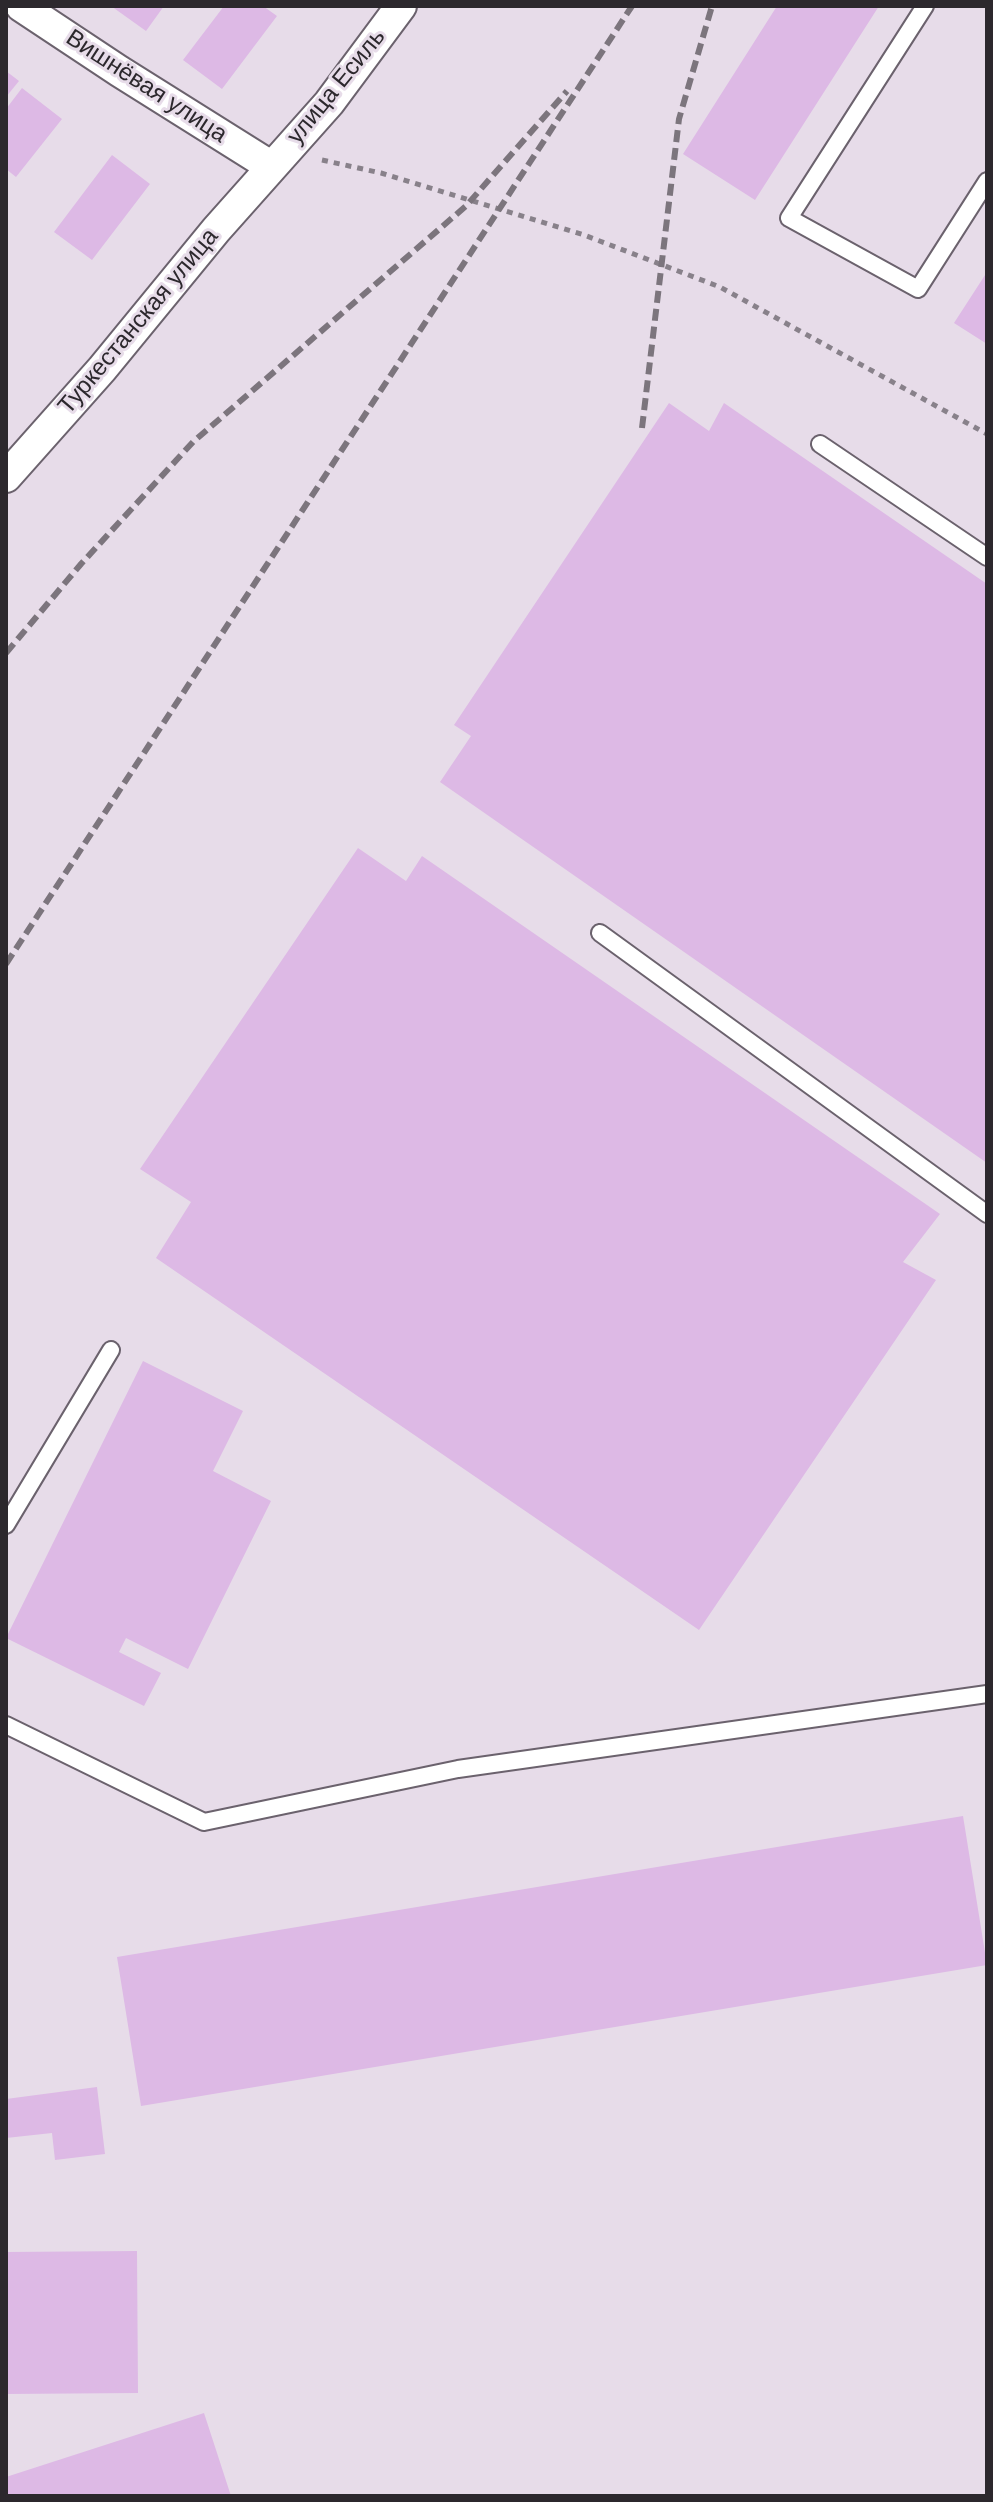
<!DOCTYPE html>
<html>
<head>
<meta charset="utf-8">
<style>
	body { margin:0 }
	#map { position:relative; width:993px; height:2502px; overflow:hidden; background:#e7dce9; font-family:"DM Sans",sans-serif }
	canvas { display:block }
	.frame { position:absolute; inset:0; border:8px solid #2c282d; pointer-events:none }
</style>
</head>
<body>
<div id="map">
<canvas width="993" height="2502"></canvas>
<div class="frame"></div>
</div>
<script>
const context = document.querySelector('canvas').getContext('2d');
context.lineJoin = 'round';
function fill(path, color) { context.fillStyle = color; context.fill(path, 'evenodd'); }
function stroke(path, color, width, dash) { context.strokeStyle = color; context.lineWidth = width; context.lineCap = dash ? 'butt' : 'round'; context.setLineDash(dash || []); context.stroke(path); }
function write(font, color, halo, rows, align = 'center') {
  context.font = font + ' "DM Sans",sans-serif'; context.lineWidth = 6; context.setLineDash([]); context.textBaseline = 'middle'; context.strokeStyle = halo; context.fillStyle = color; for (const [text, x, y, turn = 0] of rows) {
    context.save(); context.translate(x, y); context.rotate((+turn || 0) * Math.PI / 180); context.textAlign = isNaN(turn) ? turn : align; if (halo) context.strokeText(text, 0, 0); context.fillText(text, 0, 0); context.restore();
  }
}
const building = new Path2D(`
	M111 6H164L146 31Z
	M224 6H263L277 16 222 89 183 60Z
	M777 6H879L755 200 683 154Z
	M6 71 19 81 6 97Z
	M22 88 62 119 16 177 6 169V109Z
	M112 155 150 184 92 260 54 232Z
	M987 272V344L954 323Z
	M669 403 709 431 724 403 987 584V1163L440 782 471 736 454 725Z
	M358 848 406 881 422 856 940 1214 903 1262 936 1280 699 1630 156 1258 191 1202 140 1169Z
	M143 1361 243 1411 213 1471 271 1501 188 1669 126 1638 119 1652 161 1673 144 1706 6 1638Z
	M963 1816 987 1965 141 2106 117 1957Z
	M97 2087 105 2154 55 2160 52 2133 6 2138V2099Z
	M137 2251 138 2393 6 2394V2252Z
	M204 2413 231 2496H6V2477Z`);
const path = new Path2D(`
	M322 160 381 173 584 235 720 287 987 434`);
const service = new Path2D(`
	M925 6 789 218 918 289 987 181
	M820 444 987 557
	M600 933 987 1214
	M6 1525 111 1350
	M6 1725 204 1822 458 1769 987 1694`);
const minor = new Path2D(`
	M21 6 119 71 272 167
	M6 477 102 369 216 230 329 103 401 6`);
const rail = new Path2D(`
	M642 428 679 119 712 6
	M6 653 81 564 193 442 466 206 567 91
	M6 964 632 6`);
const streetNames = [
	["Вишнёвая улица",146,87,33],
	["улица Есиль",337,87,-51],
	["Туркестанская улица",139,322,-50]
];
fill(building, '#ddb9e5');
stroke(service, '#6b626d', 20);
stroke(minor, '#6b626d', 34);
stroke(path, '#88818a', 5, [6, 6]);
stroke(service, '#fff', 16);
stroke(minor, '#fff', 30);
stroke(rail, '#7c757d', 6, [12, 6]);
write('24px', '#2c282d', '#e7dce9', streetNames);
</script>
</body>
</html>
